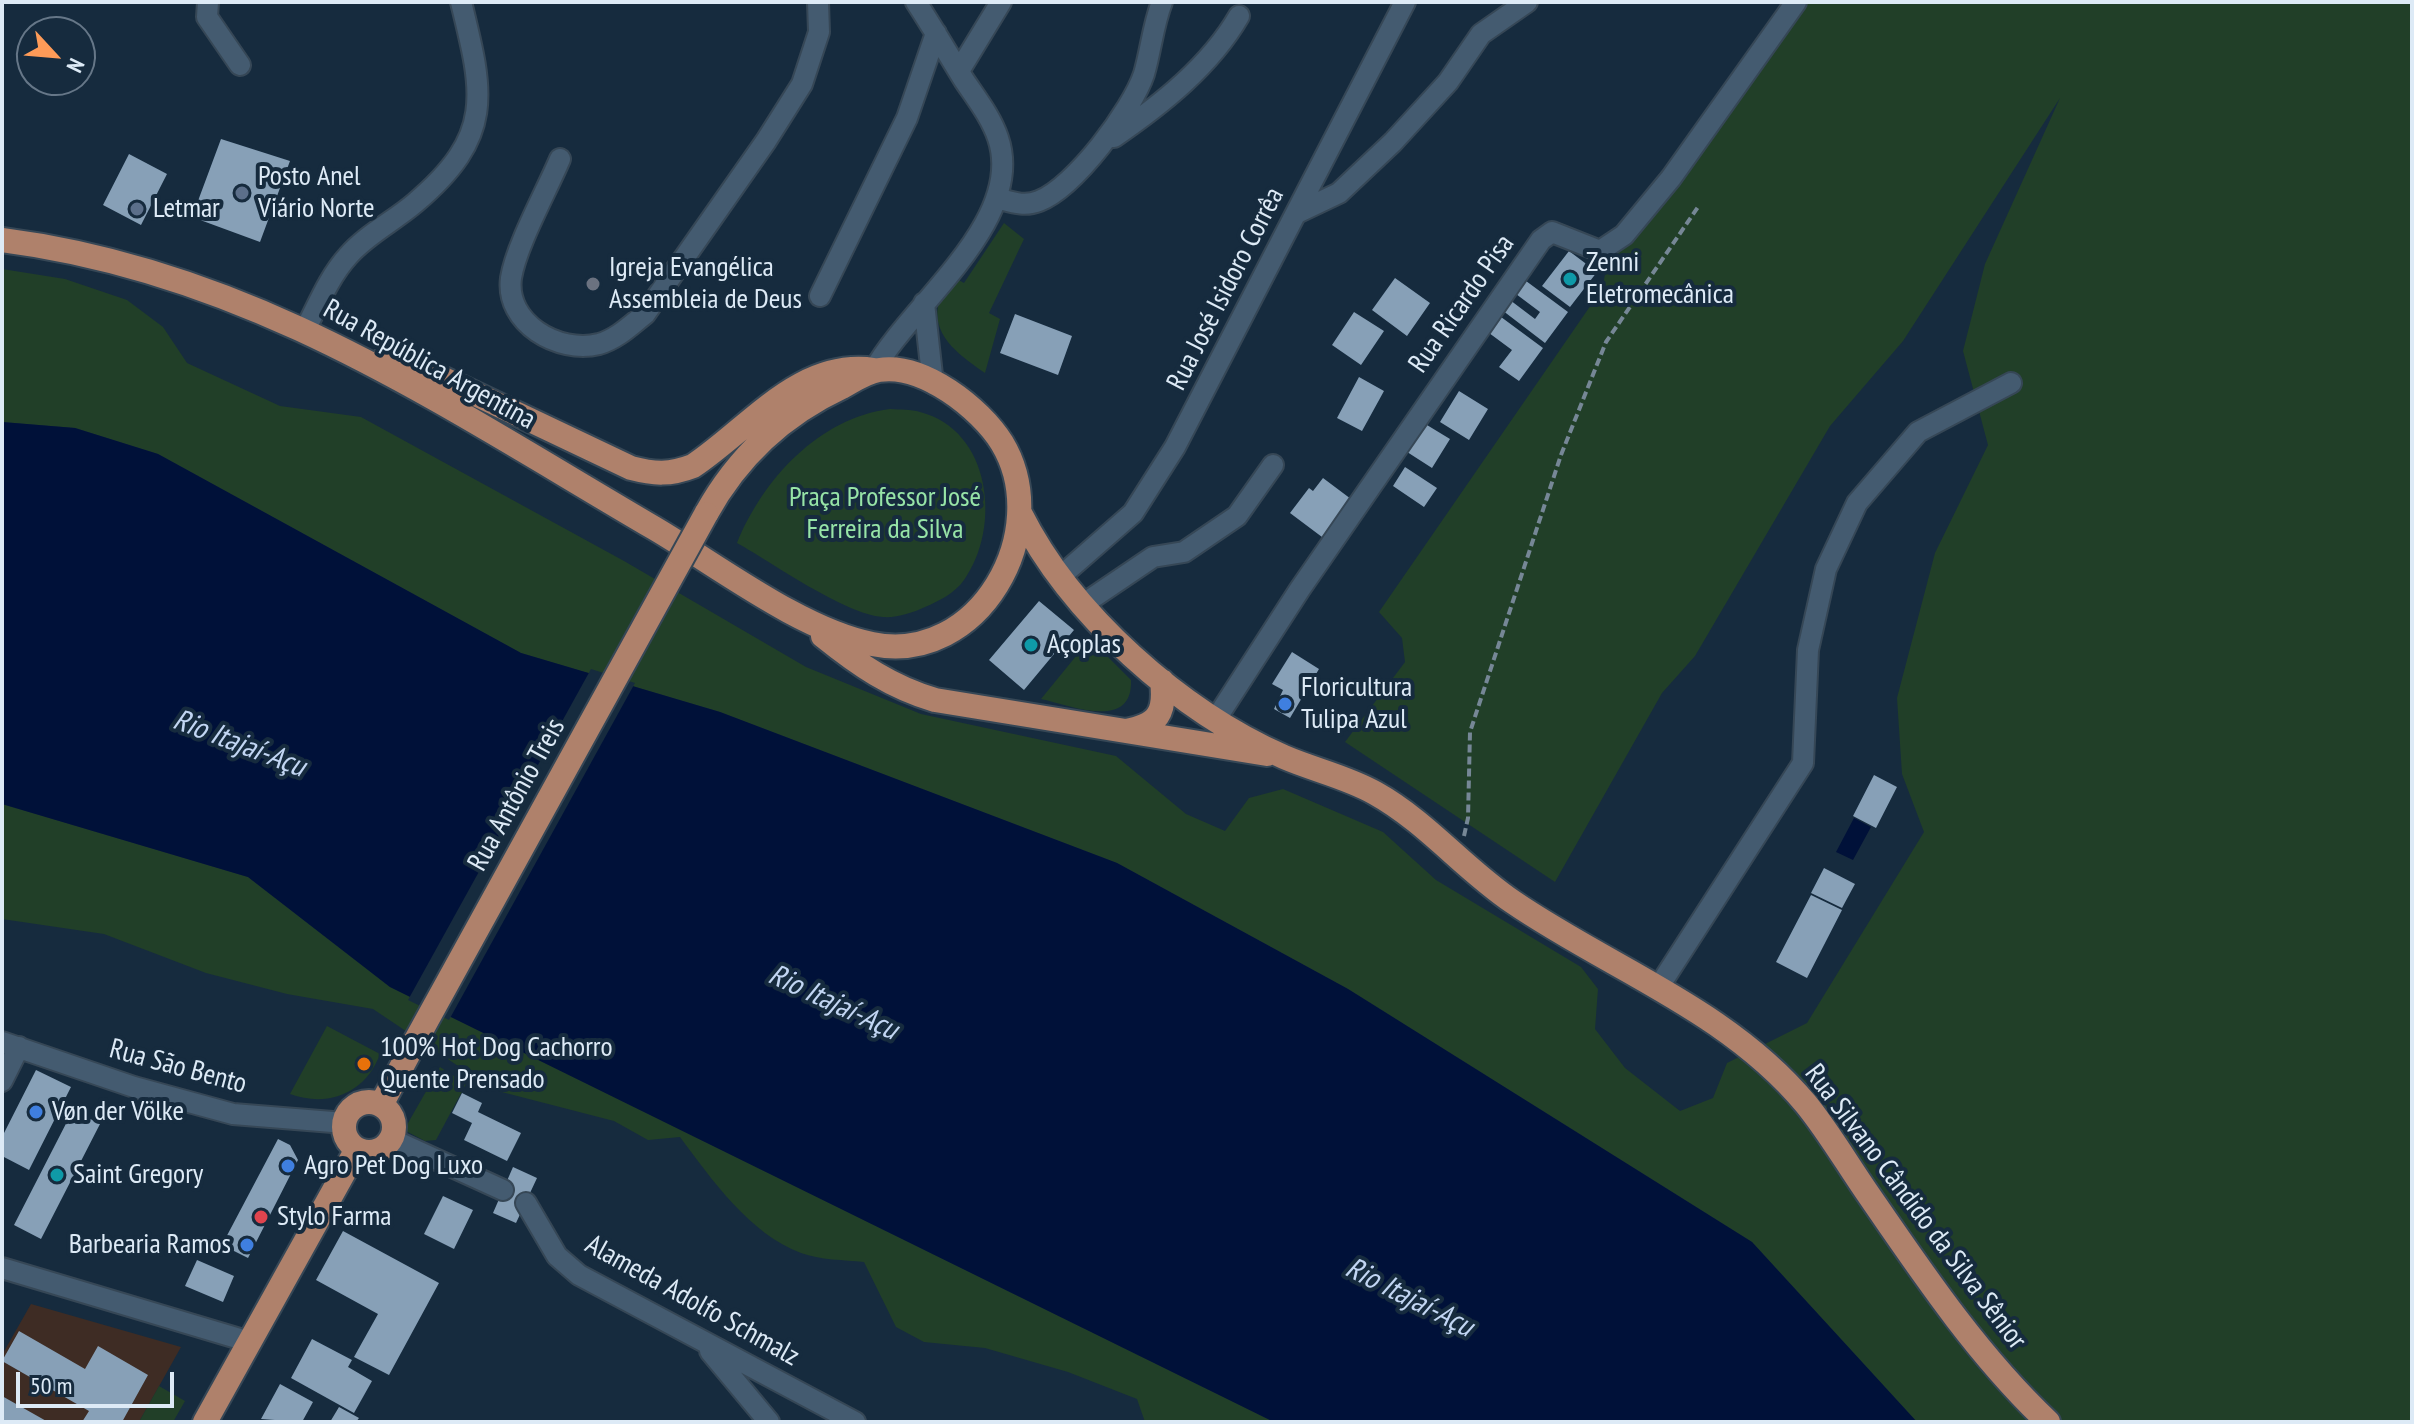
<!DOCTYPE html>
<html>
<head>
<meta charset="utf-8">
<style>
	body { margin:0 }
	#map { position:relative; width:2414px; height:1424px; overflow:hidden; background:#162b3e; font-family:"PT Sans Narrow",sans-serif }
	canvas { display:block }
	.frame { position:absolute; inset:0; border:4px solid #ddeaf6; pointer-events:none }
	.north { position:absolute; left:16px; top:16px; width:80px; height:80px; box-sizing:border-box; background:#162b3e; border:2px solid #678; border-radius:50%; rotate:116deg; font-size:22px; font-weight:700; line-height:32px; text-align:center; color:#ddeaf6 }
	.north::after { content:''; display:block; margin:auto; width:28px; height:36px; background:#fe9b58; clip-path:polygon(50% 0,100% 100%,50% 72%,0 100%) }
	.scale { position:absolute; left:16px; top:1372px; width:158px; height:36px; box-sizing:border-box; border:4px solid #ddeaf6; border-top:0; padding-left:10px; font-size:24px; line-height:28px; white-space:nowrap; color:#ddeaf6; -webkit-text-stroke:6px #162b3e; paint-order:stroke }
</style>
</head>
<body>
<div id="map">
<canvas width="2414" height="1424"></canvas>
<div class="frame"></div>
<div class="north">N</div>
<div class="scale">50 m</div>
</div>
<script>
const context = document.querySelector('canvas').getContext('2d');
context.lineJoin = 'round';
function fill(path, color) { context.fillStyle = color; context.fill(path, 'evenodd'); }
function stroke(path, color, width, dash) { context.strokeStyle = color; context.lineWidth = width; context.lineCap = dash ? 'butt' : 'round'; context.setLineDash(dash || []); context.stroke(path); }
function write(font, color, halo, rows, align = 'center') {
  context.font = font + ' "PT Sans Narrow",sans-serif'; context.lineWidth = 8; context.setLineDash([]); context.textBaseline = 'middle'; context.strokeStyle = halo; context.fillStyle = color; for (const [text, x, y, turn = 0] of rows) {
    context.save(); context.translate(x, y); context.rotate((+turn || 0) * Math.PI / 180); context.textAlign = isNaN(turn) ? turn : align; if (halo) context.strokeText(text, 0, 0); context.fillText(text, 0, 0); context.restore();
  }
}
const education = new Path2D(`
	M31 1304 181 1347 139 1422H2V1355Z`);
const green = new Path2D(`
	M1785 2H2412V1422H1917L1752 1242 1348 989 1117 863 720 712 521 653 158 454 75 428 2 422V269L65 279 127 300 163 327 187 363 280 406 361 417 624 561 806 667 921 714 1116 756 1186 814 1225 831 1249 798 1283 789 1383 832 1436 880 1581 967 1598 989 1595 1029 1625 1068 1680 1111 1713 1098 1727 1063 1807 1023 1924 832 1902 774 1897 698 1935 553 1988 445 1963 351 1985 264 2060 98 1903 341 1830 426 1695 656 1662 693 1555 882 1345 742 1405 662 1402 638 1379 612 1602 289 1607 265Z
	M1004 223 1024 239 989 313 1000 319 985 373C964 358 932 338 938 306 940 297 949 286 953 277L964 283Z
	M890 409C900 410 911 409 920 412 991 430 1002 527 964 580 955 593 939 601 925 607 912 613 897 618 883 617 844 614 773 563 737 543 763 479 819 418 890 409Z
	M1090 639 1131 680C1133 731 1072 706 1041 699Z
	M2 804 248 877 390 987 1274 1422H1145L1137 1399 1068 1372 985 1348 924 1342 896 1327 864 1262C844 1260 820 1260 801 1253 750 1234 712 1180 680 1137L648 1140 614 1121 494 1090 373 1009 287 994 206 973 104 934 2 919Z
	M327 1026 380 1054C366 1093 328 1108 290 1094Z
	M440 1067 466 1084 436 1140 425 1141 404 1130Z
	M159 1386 185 1401 173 1422H139Z`);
const water = new Path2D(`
	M2 422 75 428 158 454 521 653 720 712 1117 863 1348 989 1752 1242 1917 1422H1274L390 987 248 877 2 804Z
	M1854 818 1871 827 1853 860 1836 852Z`);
const pier = new Path2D(`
	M591 669 635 683 449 1020 408 1000Z`);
const building = new Path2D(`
	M221 139 290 161 260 242 192 217Z
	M129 154 167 174 141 225 103 205Z
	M1569 251 1597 272 1570 307 1542 286Z
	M1395 278 1430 303 1407 336 1372 310Z
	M1522 278 1568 312 1545 343 1498 307 1506 297 1535 319 1540 312 1512 291Z
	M1354 312 1384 331 1361 365 1332 345Z
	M1015 314 1072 336 1058 375 1000 353Z
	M1497 314 1543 348 1519 381 1499 367 1512 350 1485 330Z
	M1359 377 1384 391 1362 431 1337 418Z
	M1459 391 1488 409 1469 440 1440 422Z
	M1422 422 1450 439 1432 468 1404 450Z
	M1405 467 1437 488 1424 507 1393 486Z
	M1323 478 1351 499 1322 537 1290 513 1309 488 1313 491Z
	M1039 601 1074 630 1024 690 989 660Z
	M1292 652 1319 669 1290 718 1274 709 1283 690 1272 684Z
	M1874 775 1897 787 1876 828 1853 816Z
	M1824 868 1855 884 1842 908 1811 893Z
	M1811 895 1842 910 1807 978 1776 962Z
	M36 1070 71 1087 29 1170 2 1156V1137Z
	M462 1093 482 1103 478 1112 521 1133 507 1161 464 1140 472 1123 452 1113Z
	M73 1110 100 1124 41 1239 14 1225Z
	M278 1139 290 1145 298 1160 248 1258 222 1245Z
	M513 1167 537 1178 516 1223 493 1213Z
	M443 1196 473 1210 454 1249 424 1234Z
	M343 1231 439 1283 389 1375 354 1357 378 1314 316 1280Z
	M197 1260 234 1276 223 1302 185 1286Z
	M19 1331 85 1369 98 1346 148 1375 122 1422H82L89 1411 2 1361Z
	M312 1339 352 1360 348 1367 372 1381 354 1413 291 1378Z
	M280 1384 313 1402 302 1422 261 1419Z
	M2 1396 48 1422H2Z
	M339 1407 359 1418 356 1422H330Z`);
const path = new Path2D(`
	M1464 836 1468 818 1470 732 1561 455 1606 342 1698 207`);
const minor = new Path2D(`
	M208 2 207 17 240 65
	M959 71 1001 2
	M1114 137C1162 104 1210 66 1239 16
	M560 159C547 190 516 246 511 278 505 323 558 354 599 344 617 339 631 325 645 314L766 141 802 84 819 32 818 2
	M997 198C1012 202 1024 207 1039 201 1075 187 1132 110 1144 74 1151 50 1153 25 1162 2
	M1297 213 1339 193 1393 142 1448 82 1481 34 1527 2
	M820 296 907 118 936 33
	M924 303 933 384
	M305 330C318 305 329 277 348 256 366 235 394 221 415 203 494 136 484 95 461 2
	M874 370C911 304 1026 221 998 138 991 117 976 98 964 80 948 54 933 28 916 2
	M1061 576 1133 513 1175 447 1405 2
	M1082 605 1153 557 1184 552 1237 516 1273 465
	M1216 719 1300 589 1541 240 1552 232 1600 251 1624 235 1671 178 1796 2
	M1658 988 1803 763 1808 650 1826 569 1857 503 1918 432 2011 383
	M2 1042 134 1087 233 1114 345 1123
	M2 1081 19 1047
	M391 1139 503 1190
	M526 1203 557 1256 579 1275 855 1422
	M2 1268 250 1342
	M710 1351 769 1422`);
const major = new Path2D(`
	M2 240C252 272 442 404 654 528 717 565 801 630 872 644 979 666 1055 531 1002 443 980 408 923 363 879 370 866 372 853 381 842 387 782 415 738 456 706 514
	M382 361 429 372 631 468C654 474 670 475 693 466 750 428 800 359 874 370
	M1020 513C1071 615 1180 711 1284 757 1314 770 1347 777 1375 793 1427 822 1464 869 1513 902 1611 969 1728 1010 1806 1104 1828 1131 1846 1162 1866 1191 1921 1271 1977 1355 2048 1422
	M823 636C859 665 891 687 935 700L1267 754
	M1126 731C1158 725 1166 713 1162 681
	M344 1127a25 25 0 1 1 50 0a25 25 0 1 1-50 0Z
	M381 1105 416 1040
	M205 1422 357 1149`);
const majorBridge = new Path2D(`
	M416 1040 706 514`);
const markers = [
	[242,193,8,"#5c6f8a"],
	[137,209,8,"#5c6f8a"],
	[1570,279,8,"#0f9aa8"],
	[593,284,8,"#6b7280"],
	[1031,645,8,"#0f9aa8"],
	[1285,704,8,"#3f7fe0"],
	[364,1064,8,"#e8710a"],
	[36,1112,8,"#3f7fe0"],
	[288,1166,8,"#3f7fe0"],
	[57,1175,8,"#0f9aa8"],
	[261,1217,8,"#e0444e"],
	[247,1245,8,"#3f7fe0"]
];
const poiNames = [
	["Posto Anel",258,177],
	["Viário Norte",258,209],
	["Letmar",153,209],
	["Zenni",1586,263],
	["Eletromecânica",1586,295],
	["Igreja Evangélica",609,268],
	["Assembleia de Deus",609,300],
	["Açoplas",1047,645],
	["Floricultura",1301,688],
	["Tulipa Azul",1301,720],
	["100% Hot Dog Cachorro",380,1048],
	["Quente Prensado",380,1080],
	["Vøn der Völke",52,1112],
	["Agro Pet Dog Luxo",304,1166],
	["Saint Gregory",73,1175],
	["Stylo Farma",277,1217],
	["Barbearia Ramos",231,1245,"right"]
];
const streetNames = [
	["Rua José Isidoro Corrêa",1226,289,-63],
	["Rua Ricardo Pisa",1462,304,-55],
	["Rua República Argentina",429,365,29],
	["Rua Antônio Treis",517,795,-61],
	["Rua São Bento",178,1067,15],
	["Rua Silvano Cândido da Silva Sênior",1915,1207,53],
	["Alameda Adolfo Schmalz",692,1301,29]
];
const parkNames = [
	["Praça Professor José",885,498],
	["Ferreira da Silva",885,530]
];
const waterNames = [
	["Rio Itajaí-Açu",239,744,21],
	["Rio Itajaí-Açu",833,1003,25],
	["Rio Itajaí-Açu",1409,1298,27]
];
fill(education, '#3e2c24');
fill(green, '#213f28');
fill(water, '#001139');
fill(pier, '#162b3e');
fill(building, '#87a0b7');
stroke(minor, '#364756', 24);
stroke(major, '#364756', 28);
stroke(path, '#768796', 4, [8, 4]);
stroke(minor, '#445b70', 20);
stroke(major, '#af816b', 24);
stroke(majorBridge, '#364756', 28, []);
stroke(majorBridge, '#af816b', 24);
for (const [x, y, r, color] of markers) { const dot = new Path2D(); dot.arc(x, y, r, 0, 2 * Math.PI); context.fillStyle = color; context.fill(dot); stroke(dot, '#162b3e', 3); }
write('28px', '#ddeaf6', '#162b3e', poiNames, 'left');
write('28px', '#ddeaf6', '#162b3e', streetNames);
write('28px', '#97e4a7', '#162b3e', parkNames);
write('italic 30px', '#c2d6f3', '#162b3e', waterNames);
</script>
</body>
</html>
